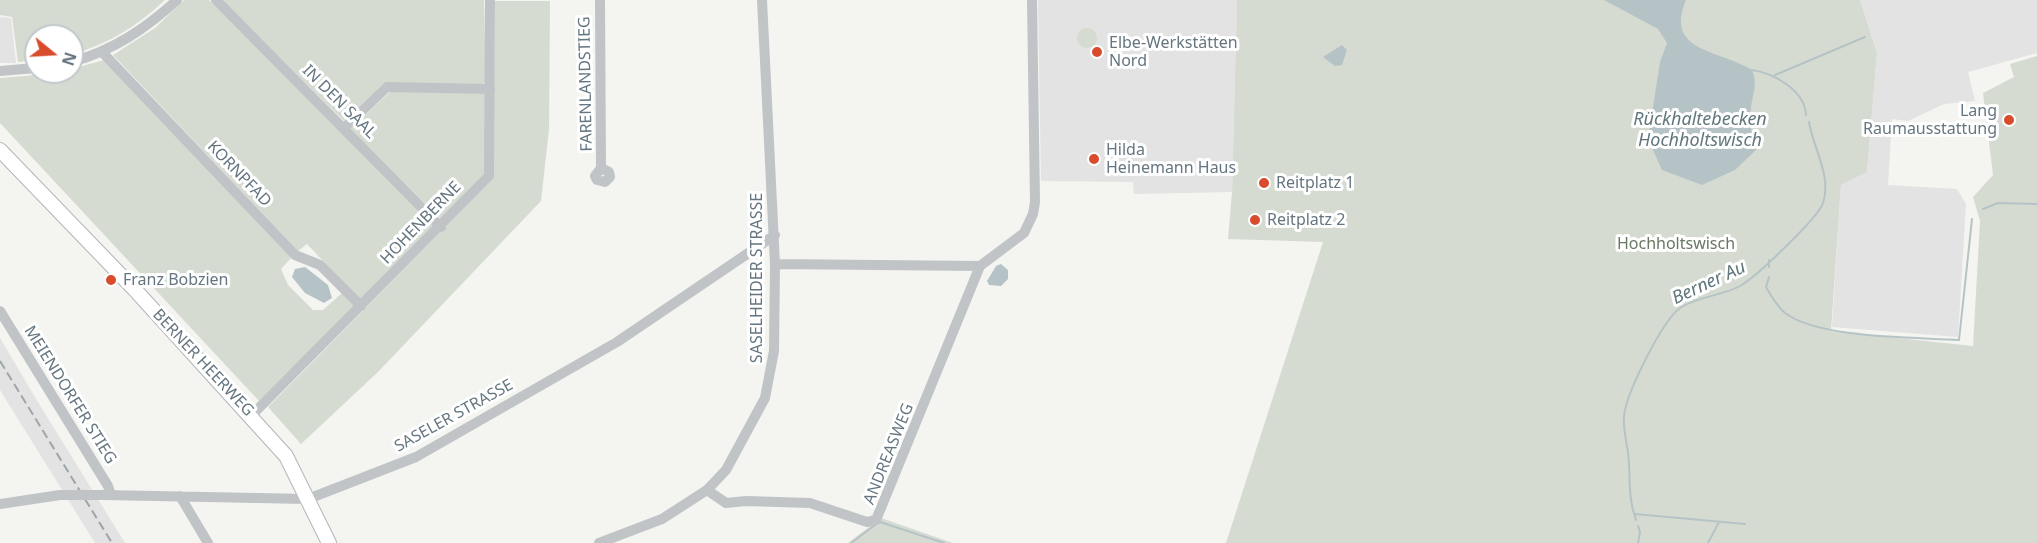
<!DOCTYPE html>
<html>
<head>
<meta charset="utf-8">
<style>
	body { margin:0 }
	#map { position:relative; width:2037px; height:543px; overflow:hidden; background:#f4f4f1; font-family:"Noto Sans",sans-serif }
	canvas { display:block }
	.north { position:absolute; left:24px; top:24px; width:60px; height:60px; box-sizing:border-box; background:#fff; border:2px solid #c1c8cc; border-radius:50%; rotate:108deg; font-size:16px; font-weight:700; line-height:24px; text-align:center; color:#657680 }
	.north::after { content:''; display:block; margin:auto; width:21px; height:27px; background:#d84b2d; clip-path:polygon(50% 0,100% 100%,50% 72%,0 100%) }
</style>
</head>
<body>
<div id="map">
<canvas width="2037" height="543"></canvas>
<div class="north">N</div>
</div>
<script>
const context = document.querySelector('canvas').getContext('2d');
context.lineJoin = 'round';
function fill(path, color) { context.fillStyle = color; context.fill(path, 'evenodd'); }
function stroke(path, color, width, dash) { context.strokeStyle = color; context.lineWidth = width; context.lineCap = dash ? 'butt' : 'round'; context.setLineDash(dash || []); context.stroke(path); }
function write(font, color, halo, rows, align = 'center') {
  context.font = font + ' "Noto Sans",sans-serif'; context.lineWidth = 6; context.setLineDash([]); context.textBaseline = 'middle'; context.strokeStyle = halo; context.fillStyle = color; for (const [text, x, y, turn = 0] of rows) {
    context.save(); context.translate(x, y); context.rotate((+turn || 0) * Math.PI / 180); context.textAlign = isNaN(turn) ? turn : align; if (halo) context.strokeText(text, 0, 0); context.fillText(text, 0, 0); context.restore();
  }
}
const built = new Path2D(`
	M1038 0H1237L1232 192 1134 194 1133 182 1041 181Z
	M1860 0H2037V53L1968 72 1975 101 1944 104 1908 121 1892 119 1888 185 1957 189 1966 204 1958 337 1832 327 1841 185 1867 172 1877 53Z
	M0 17 11 18 16 63H0Z
	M0 338 36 399 125 543H95L0 390Z`);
const green = new Path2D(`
	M0 0H165C137 26 109 44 72 54V36H36V60L18 62 12 17 0 15Z
	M184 0H209L436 226 360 300 307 244 298 251 113 55 155 28Z
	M222 0H484L486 81 483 84H383L344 121Z
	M1237 0H1860L1877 53 1867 172 1841 185 1831 331 1973 346 1980 221 1973 197 1993 175 1983 93 2014 77 2010 64 2037 56V543H1226L1323 242 1228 239 1232 192Z
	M495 1H550L549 129 541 201 378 372 301 444 268 407 493 179Z
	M1077 38a10 10 0 1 1 20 0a10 10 0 1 1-20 0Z
	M104 60 291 258 281 269 288 285 313 310H323L342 293 355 306 259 401 0 123V78L72 72V69Z
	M393 89 483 92 486 95 484 177 442 220 350 129Z
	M881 518 953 543H848Z`);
const water = new Path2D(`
	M1604 0H1686C1664 52 1718 49 1752 70 1758 83 1753 93 1751 107 1749 122 1752 136 1756 150L1735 170 1702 185 1662 170 1648 139 1660 62 1667 43 1658 29Z
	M1342 45 1347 50 1342 65 1335 66 1323 57Z
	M1001 264 1008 270V279L1001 286 989 285 987 281 996 266Z
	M305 267 328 285 332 298 324 303 305 293 292 277 295 269Z`);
const stream = new Path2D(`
	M1752 70C1773 73 1805 90 1806 115
	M1775 75 1865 37
	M1983 209 1998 203 2037 204
	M1769 260V267
	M1769 277 1766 287C1771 296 1777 306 1785 313 1820 339 1915 337 1959 340L1972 219
	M1635 514 1745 524
	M1636 520C1627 495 1631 477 1628 452 1626 440 1623 428 1624 416 1626 394 1662 321 1680 308 1698 296 1722 296 1740 286 1755 278 1819 217 1823 203 1832 176 1813 148 1809 122
	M880 522 944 543
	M1638 526 1640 532 1638 543
	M851 543 875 525
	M1708 543 1719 522`);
const minor = new Path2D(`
	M216 0 441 227
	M600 0 601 168 595 176 597 180 605 182 610 177 609 172 601 168
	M103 53 295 255 320 265 361 306
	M72 62C114 50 145 29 177 0
	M0 71 36 68
	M344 128 387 87 490 89
	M775 264 980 266 1024 233 1033 214 1035 202 1032 0
	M0 311 108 486 111 495
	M251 416 489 176 490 0
	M707 490 726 503 746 501 810 503 867 522 876 520 980 266
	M103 495 308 499 416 457 617 342 775 235
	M180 496 208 543
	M0 504 60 495
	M599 543 662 519 707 490 726 470 765 398 774 351 775 264 762 0`);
const major = new Path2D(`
	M0 150 137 292 286 456 329 543`);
const rail = new Path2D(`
	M0 361 112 543`);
const minorBridge = new Path2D(`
	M60 495H103`);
const markers = [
	[1097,52,6,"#d84b2d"],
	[2009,120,6,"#d84b2d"],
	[1094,159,6,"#d84b2d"],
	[1264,183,6,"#d84b2d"],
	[1255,220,6,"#d84b2d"],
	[111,280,6,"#d84b2d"]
];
const poiNames = [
	["Elbe-Werkstätten",1109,43],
	["Nord",1109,61],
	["Lang",1997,111,"right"],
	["Raumausstattung",1997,129,"right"],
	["Hilda",1106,150],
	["Heinemann Haus",1106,168],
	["Reitplatz 1",1276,183],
	["Reitplatz 2",1267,220],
	["Franz Bobzien",123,280]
];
const streetNames = [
	["FARENLANDSTIEG",586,84,-91],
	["IN DEN SAAL",339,102,45],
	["KORNPFAD",239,174,46],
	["HOHENBERNE",421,223,-46],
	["SASELHEIDER STRASSE",757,278,-90],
	["BERNER HEERWEG",203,363,47],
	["MEIENDORFER STIEG",70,395,58],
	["SASELER STRASSE",454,416,-29],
	["ANDREASWEG",889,454,-68]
];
const parkNames = [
	["Hochholtswisch",1676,244]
];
const waterNames = [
	["Rückhaltebecken",1700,120],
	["Hochholtswisch",1700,141],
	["Berner Au",1709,283,-25]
];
fill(built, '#e2e3e2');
fill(green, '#d6dbd2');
fill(water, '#b6c3c6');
stroke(stream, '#b6c3c6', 2);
stroke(major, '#b1b6b9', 16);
stroke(minor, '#c0c4c7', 10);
stroke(major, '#fff', 14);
stroke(rail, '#9fa6aa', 2, [9, 4.5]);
stroke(minorBridge, '#c0c4c7', 10);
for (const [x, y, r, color] of markers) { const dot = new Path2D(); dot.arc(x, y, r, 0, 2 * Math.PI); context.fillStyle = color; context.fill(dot); stroke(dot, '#fff', 2); }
write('16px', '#657680', '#fff', poiNames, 'left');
write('16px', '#657680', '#fff', streetNames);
write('16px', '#697863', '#fff', parkNames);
write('italic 18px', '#61777d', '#fff', waterNames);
</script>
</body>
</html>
